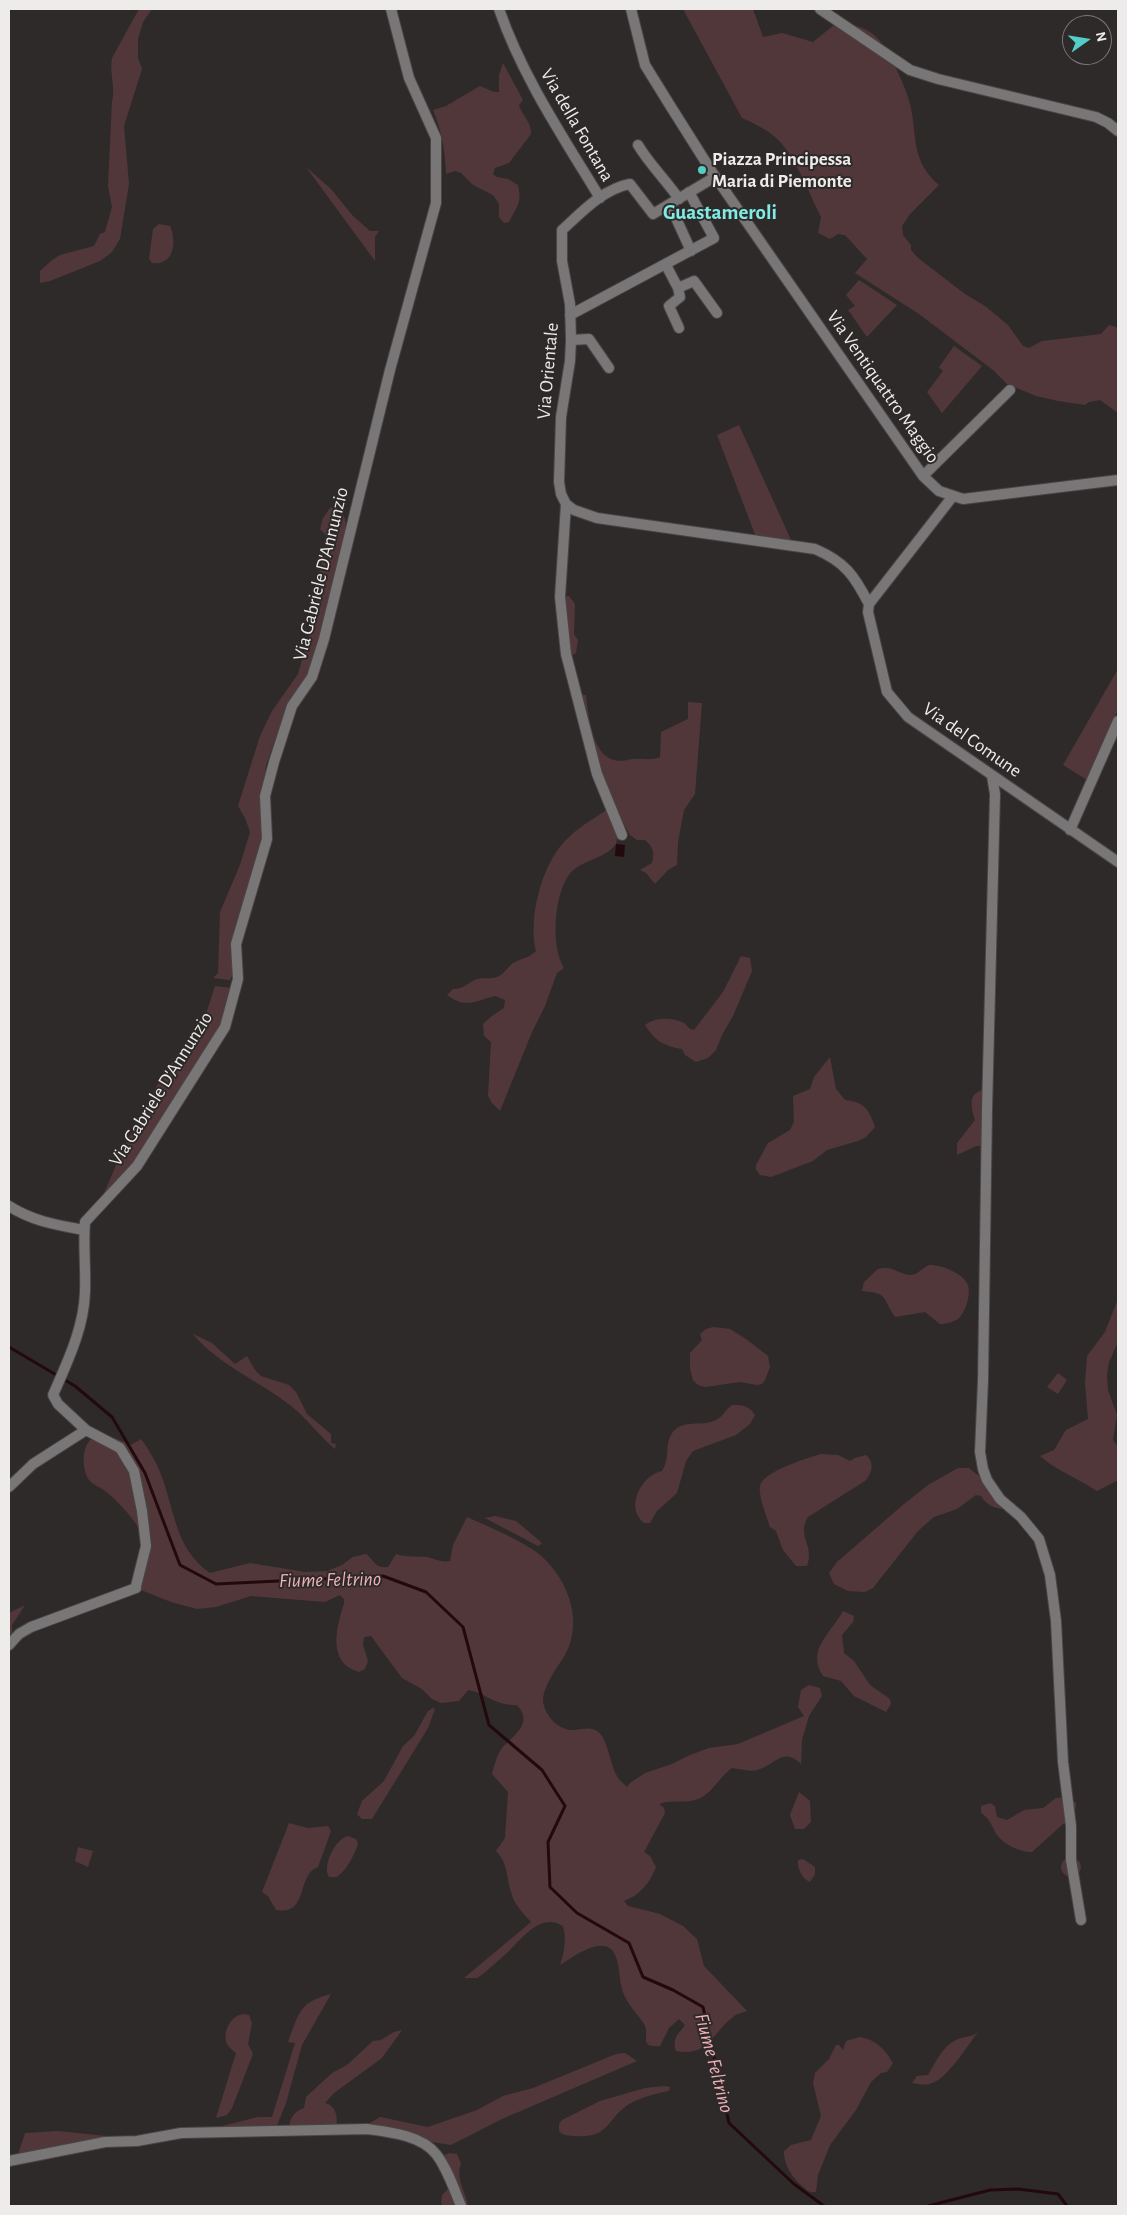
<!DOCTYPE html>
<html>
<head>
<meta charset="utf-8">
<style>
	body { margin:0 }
	#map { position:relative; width:1127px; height:2215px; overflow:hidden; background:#2e2a2a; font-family:"Alegreya Sans",sans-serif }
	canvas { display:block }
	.frame { position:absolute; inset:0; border:10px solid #eeebeb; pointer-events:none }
	.north { position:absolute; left:1062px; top:15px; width:50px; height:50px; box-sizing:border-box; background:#2e2a2a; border:1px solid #7b7777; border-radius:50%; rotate:77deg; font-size:14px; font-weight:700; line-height:20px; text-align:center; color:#eeebeb }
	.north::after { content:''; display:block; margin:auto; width:18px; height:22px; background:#54cdc7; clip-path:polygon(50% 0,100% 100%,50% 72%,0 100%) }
</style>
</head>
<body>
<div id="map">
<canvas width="1127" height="2215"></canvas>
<div class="frame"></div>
<div class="north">N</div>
</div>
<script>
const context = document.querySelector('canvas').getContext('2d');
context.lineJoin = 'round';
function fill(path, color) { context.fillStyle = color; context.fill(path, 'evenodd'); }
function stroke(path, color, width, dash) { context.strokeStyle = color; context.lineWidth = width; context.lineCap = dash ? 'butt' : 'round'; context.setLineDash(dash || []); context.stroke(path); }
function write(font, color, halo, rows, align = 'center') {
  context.font = font + ' "Alegreya Sans",sans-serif'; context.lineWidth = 4; context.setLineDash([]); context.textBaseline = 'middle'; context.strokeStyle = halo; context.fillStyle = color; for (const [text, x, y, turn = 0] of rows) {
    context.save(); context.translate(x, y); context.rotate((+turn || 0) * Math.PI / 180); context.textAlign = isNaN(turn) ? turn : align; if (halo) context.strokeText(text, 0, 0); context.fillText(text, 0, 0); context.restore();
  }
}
const green = new Path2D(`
	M139 9H152L143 22 138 39V58L142 69 124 126 129 184 120 239 112 252 100 261 50 281 40 283V271L52 260 60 255 94 246 100 234 105 232 112 207 108 186 112 102C116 87 109 73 112 58Z
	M683 9H753L763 37 782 33 813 42 839 21C853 24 871 29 880 41 892 57 907 89 911 108 917 140 912 162 939 185L910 214 902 226 903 235 911 245V250L918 258 965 294 985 306 1008 325 1023 346 1029 348 1042 341 1101 334 1109 325 1116 327 1118 331V413L1100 400 1089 402 1085 405 1058 401 1036 396 1007 384 993 370 919 314 855 273 867 259 845 235 838 234 830 239 818 233 821 217C810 195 798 163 782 144 772 132 756 124 742 118Z
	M503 63 523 100 519 105C522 116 532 122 531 134L509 163 495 168 493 174 497 177 508 179 518 185C522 204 517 206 509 222L504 223 499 217V204L493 195 473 185 461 173 455 171 446 174C445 151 442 131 433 110L446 106 480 86 494 92H499V75Z
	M306 167 331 189 353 216 370 231H379L375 237V261Z
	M159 224 170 226C177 242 174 266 152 263L149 259 153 229Z
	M859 280 897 305 867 337 848 310 855 306 846 295Z
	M954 346 982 366 942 413 927 392 943 371 939 367Z
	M739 425 791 540 756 537 717 435Z
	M337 507C347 517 347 524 344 538L310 672 278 731 266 765 262 802 264 831 233 974 230 980 213 978 218 973 220 912 240 865 250 832 245 818 238 806 260 736 272 711 298 674 316 609V584L328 541 325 534 320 529 323 518 330 508Z
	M569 596 575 604 574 634 578 640 576 653 569 657 563 597Z
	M1118 669V710L1087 780 1063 765Z
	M581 695H586C588 714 592 755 614 760 620 762 626 760 633 759 642 758 651 761 660 757L661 732 688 719V702L702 703 695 794 684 810 678 842 677 865 668 870 655 884 646 873 640 870 652 863C655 852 653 847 645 840H637L630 835 613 804 602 776Z
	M608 809C613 819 622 834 615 845 608 856 583 861 572 871 554 890 550 946 564 968L557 973 545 1006 532 1032 500 1111 492 1103 488 1096 491 1042 484 1036 483 1024 492 1016 504 1008 505 1000 495 996C475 1001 466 1009 447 995L453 989C464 989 467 983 477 979 485 977 494 980 501 975 506 971 509 965 515 962 523 958 529 958 536 951 528 919 541 867 564 842 577 828 593 819 608 809Z
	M741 956 750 958 752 971 733 1016 723 1033 716 1050 708 1058 696 1062 685 1055 682 1049C664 1046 655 1041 645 1025 655 1017 672 1017 684 1023 688 1026 688 1029 694 1030L723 992Z
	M215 986 232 988 228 1014 140 1160 93 1210 105 1191 122 1151 156 1087 177 1055 190 1047 200 1033Z
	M830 1057 836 1089 845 1100C864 1102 869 1109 875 1127L866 1137 858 1141 827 1150 813 1161 771 1177 760 1175 756 1170V1165L768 1143 790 1130 794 1122 793 1096 810 1089 814 1077Z
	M985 1089 984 1146H976L957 1155V1143L975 1120C971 1107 967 1093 985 1089Z
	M929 1265C942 1265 960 1272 967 1283 972 1292 966 1312 958 1319 953 1322 945 1324 940 1324L925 1312 895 1317C882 1298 889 1293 862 1291L864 1282 878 1269C893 1265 896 1273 909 1275 917 1276 922 1268 929 1265Z
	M1118 1299V1342L1109 1362 1107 1375 1108 1390 1117 1415 1113 1440 1118 1447V1480L1097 1491C1078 1478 1057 1471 1040 1456L1054 1450 1066 1430 1088 1419 1085 1383 1087 1356 1105 1332Z
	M713 1327 730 1329 746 1339 768 1356 770 1367 765 1380 762 1384 757 1385 740 1382 705 1387 698 1385 693 1380 690 1369V1353L702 1340 700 1334 706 1329Z
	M193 1334 212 1343 235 1364 247 1356 255 1370 261 1376 289 1385 296 1392 307 1414 331 1434V1443L336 1444 335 1449C319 1436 307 1418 291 1406 260 1381 218 1365 193 1334Z
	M1058 1373 1067 1380 1058 1394 1047 1387Z
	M733 1405C744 1405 749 1406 755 1415L750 1424 736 1435 693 1451 686 1461 677 1493 657 1511 650 1523H644C624 1507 642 1475 662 1471 670 1458 665 1448 670 1437 680 1415 704 1430 719 1418 725 1414 726 1408 733 1405Z
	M96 1436 115 1438 131 1445 141 1439C149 1450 155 1460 160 1472 175 1509 174 1548 210 1573L250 1563 305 1572 327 1571 342 1565 353 1557 366 1554C375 1561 375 1569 388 1567L396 1554C407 1558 416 1556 427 1557 436 1559 442 1563 450 1561L453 1545 467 1517C489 1527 514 1537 535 1551 566 1574 585 1619 565 1655 557 1668 539 1691 544 1706 548 1719 560 1731 575 1730 582 1729 590 1727 597 1731 608 1738 610 1765 617 1776 619 1780 624 1784 627 1787L630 1783 645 1773 672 1764 690 1755 709 1748 738 1744 804 1716 798 1707 801 1690 809 1685 820 1688 822 1696 809 1716 802 1740 801 1764C783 1746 774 1766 757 1770 750 1772 740 1769 732 1768 719 1777 712 1794 698 1799 685 1804 671 1799 659 1804L664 1808 665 1813 644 1852 650 1856 656 1867C650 1883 640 1895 624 1901L628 1906 660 1914 683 1926 697 1939 704 1966 747 2011C742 2013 736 2014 733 2017 711 2034 709 2057 676 2051 672 2037 678 2035 685 2025L679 2019 669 2028 660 2046C637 2048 651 2035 644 2024 637 2013 627 2004 623 1992 619 1981 620 1968 616 1957 607 1931 573 1957 560 1965 564 1953 567 1939 563 1926 540 1912 522 1939 507 1953 499 1960 491 1967 483 1974L477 1978H464L531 1922C524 1914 513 1903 511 1892 506 1876 508 1863 496 1851L505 1838 508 1792 492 1774C494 1766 497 1755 502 1748 514 1735 534 1723 517 1705 492 1705 489 1694 468 1690L459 1701 441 1703 432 1699 422 1689 402 1678 371 1636 364 1637 363 1645 368 1661 365 1669 359 1672C327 1663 336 1628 344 1604V1599L340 1595 325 1602 251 1596 216 1607 197 1609 171 1602 141 1590 138 1587C139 1576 145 1547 143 1538 140 1524 116 1499 105 1491 100 1487 93 1485 89 1480 81 1468 81 1442 96 1436Z
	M821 1454 838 1455 850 1461 855 1458 866 1455C875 1463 872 1473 865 1481L808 1517C796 1536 815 1545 807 1566H796L783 1550 776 1531 770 1527C767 1517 758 1495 760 1486 762 1472 807 1458 821 1454Z
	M958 1468H969C983 1481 999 1486 1010 1502L1008 1508C998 1511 986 1505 981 1496L976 1495 957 1509 934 1517 918 1531 873 1588 865 1592 848 1591 834 1584 829 1573 837 1562 904 1504 928 1485Z
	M495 1516 516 1521 542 1543 538 1546 485 1518Z
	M25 1605 12 1625V1631L14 1634 9 1641V1613Z
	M843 1611 854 1616 853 1622 842 1635 844 1653 854 1661 870 1685 890 1699 891 1704 886 1712 854 1696 841 1681 823 1676C806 1650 831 1633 843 1611Z
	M433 1708 435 1709 428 1728 372 1819H362L357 1814 362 1801 384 1781 403 1746 414 1736 428 1711Z
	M799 1792 810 1801 811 1822 804 1829H795L790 1815Z
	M1068 1797 1076 1803C1076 1812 1073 1820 1063 1824L1032 1852C1019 1852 1002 1844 995 1832 991 1824 989 1818 981 1813V1806L990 1803 995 1806 997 1817 1007 1820 1024 1810 1043 1808 1056 1798Z
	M289 1823 308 1828 328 1826 331 1831 318 1867C296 1875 309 1916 276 1910L268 1896 262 1892Z
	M348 1836 356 1839 358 1844C354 1856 347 1869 337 1877H329C322 1866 335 1839 348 1836Z
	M78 1847 93 1851 88 1867 75 1861Z
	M1061 1867a10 10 0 1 1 20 0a10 10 0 1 1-20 0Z
	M803 1859 815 1867V1874L810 1882C802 1879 797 1868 798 1860Z
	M331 1994 302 2045 286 2103 276 2128H200L222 2126 258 2117H272L295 2043 288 2042C299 2013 299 2002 331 1994Z
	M243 2014 249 2015 252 2023 248 2044 253 2054 232 2108 227 2115 216 2118 236 2053C233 2051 229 2047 227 2044 222 2031 231 2016 243 2014Z
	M402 2030 382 2058 334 2093 325 2103C337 2106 337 2117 337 2128L289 2127C290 2117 295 2111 304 2108L306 2097 332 2073 347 2065 373 2041 381 2040 394 2032Z
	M978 2032C967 2046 948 2078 932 2083 925 2086 920 2084 912 2083L917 2076 928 2075C936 2062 942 2047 956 2040 963 2036 971 2038 978 2032Z
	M860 2037C876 2040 885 2049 893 2063L887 2072 881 2073 871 2082 856 2110 830 2145 818 2175 816 2192H810C797 2184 783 2167 784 2151L791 2145 811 2140 821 2116 813 2083 815 2073 829 2059 836 2045H839L843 2050 846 2041Z
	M625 2053 637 2061 502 2119 451 2145 432 2142 395 2131 365 2126 380 2117 428 2127 477 2110 503 2096 533 2088 616 2054Z
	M664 2086 670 2087 669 2091C658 2093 642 2097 631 2103 606 2117 612 2139 573 2136 567 2135 563 2136 559 2131V2124L562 2120 600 2101 645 2088Z
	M58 2131 115 2137 17 2158 25 2133Z
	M449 2153 457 2154 461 2164C455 2178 466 2192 468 2206H463L457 2199 454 2205 443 2206 441 2203 442 2195 451 2186 441 2157Z`);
const water = new Path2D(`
	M616 844 625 845 624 857 615 856Z`);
const stream = new Path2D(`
	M9 1347 75 1386 112 1417 145 1473 180 1565 216 1584 383 1576 426 1592 463 1627 489 1725 542 1770 565 1806 548 1842 550 1887 577 1913 629 1943 643 1977 673 1990 703 2007 729 2123 794 2184 824 2206
	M928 2206 990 2190 1018 2189 1058 2194 1067 2206`);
const minor = new Path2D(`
	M499 9C522 76 563 137 600 198
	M631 9 645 65 671 107 712 172 923 476 939 491 963 499 1118 480
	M820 9 910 70 938 79 1096 117 1108 123 1118 131
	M638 145C650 165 666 180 679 199
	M715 177 653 214 630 184C603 189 582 212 562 230V261L570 304 571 340 570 361 561 417 559 482 561 494 566 504 574 510 597 518 815 549C845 562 854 575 869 604
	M670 205 691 251
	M666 265 678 288 680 297 669 306 679 328
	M678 288 694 281 717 313
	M570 315 714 238 689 192
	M571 340 589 339 609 368
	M923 476 1010 390
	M953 496 869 604 868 612 887 692 908 717 1118 862
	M566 504 560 597 566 654 597 774 622 835
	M992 776 995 794 987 1110 983 1380 980 1452 983 1469 987 1480 1000 1499 1021 1517 1039 1539 1050 1575 1056 1621 1063 1762 1071 1826V1860L1081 1920
	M1070 830 1118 721
	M9 1206C32 1221 57 1225 84 1230
	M9 1487 33 1464 86 1430
	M9 1645 19 1634 31 1627 136 1588V1586L146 1546 142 1511 134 1471 120 1448 86 1430 58 1404 53 1395C67 1363 84 1328 85 1292 86 1268 83 1245 85 1222L137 1166 225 1027 238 979 236 944 267 839 265 796 274 762 292 706 312 677 324 639 390 370 436 203V138L409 78 391 9
	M9 2161 105 2142 137 2141 181 2133 367 2129C389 2132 421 2135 436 2154 447 2168 454 2189 461 2206`);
const markers = [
	[702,170,5,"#54cdc7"]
];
const streetNames = [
	["Via della Fontana",577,125,60],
	["Via Orientale",548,371,-85],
	["Via Ventiquattro Maggio",883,387,55],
	["Via Gabriele D'Annunzio",321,574,-76],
	["Via del Comune",972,740,35],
	["Via Gabriele D'Annunzio",161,1089,-58]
];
const poiNames = [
	["Piazza Principessa",712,159],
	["Maria di Piemonte",712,181]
];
const waterNames = [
	["Fiume Feltrino",330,1580,-1],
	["Fiume Feltrino",714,2063,75]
];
const quarterNames = [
	["Guastameroli",720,213]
];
fill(green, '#52373a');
fill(water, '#23090e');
stroke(stream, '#23090e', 3);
stroke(minor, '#494545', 12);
stroke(minor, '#787676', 10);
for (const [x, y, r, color] of markers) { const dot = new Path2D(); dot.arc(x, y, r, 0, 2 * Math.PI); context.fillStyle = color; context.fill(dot); stroke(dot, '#2e2a2a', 2); }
write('19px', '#eeebeb', '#2e2a2a', streetNames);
write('bold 19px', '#eeebeb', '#2e2a2a', poiNames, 'left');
write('italic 20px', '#f1b2ba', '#2e2a2a', waterNames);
write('bold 21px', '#81ece6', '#2e2a2a', quarterNames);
</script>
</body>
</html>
